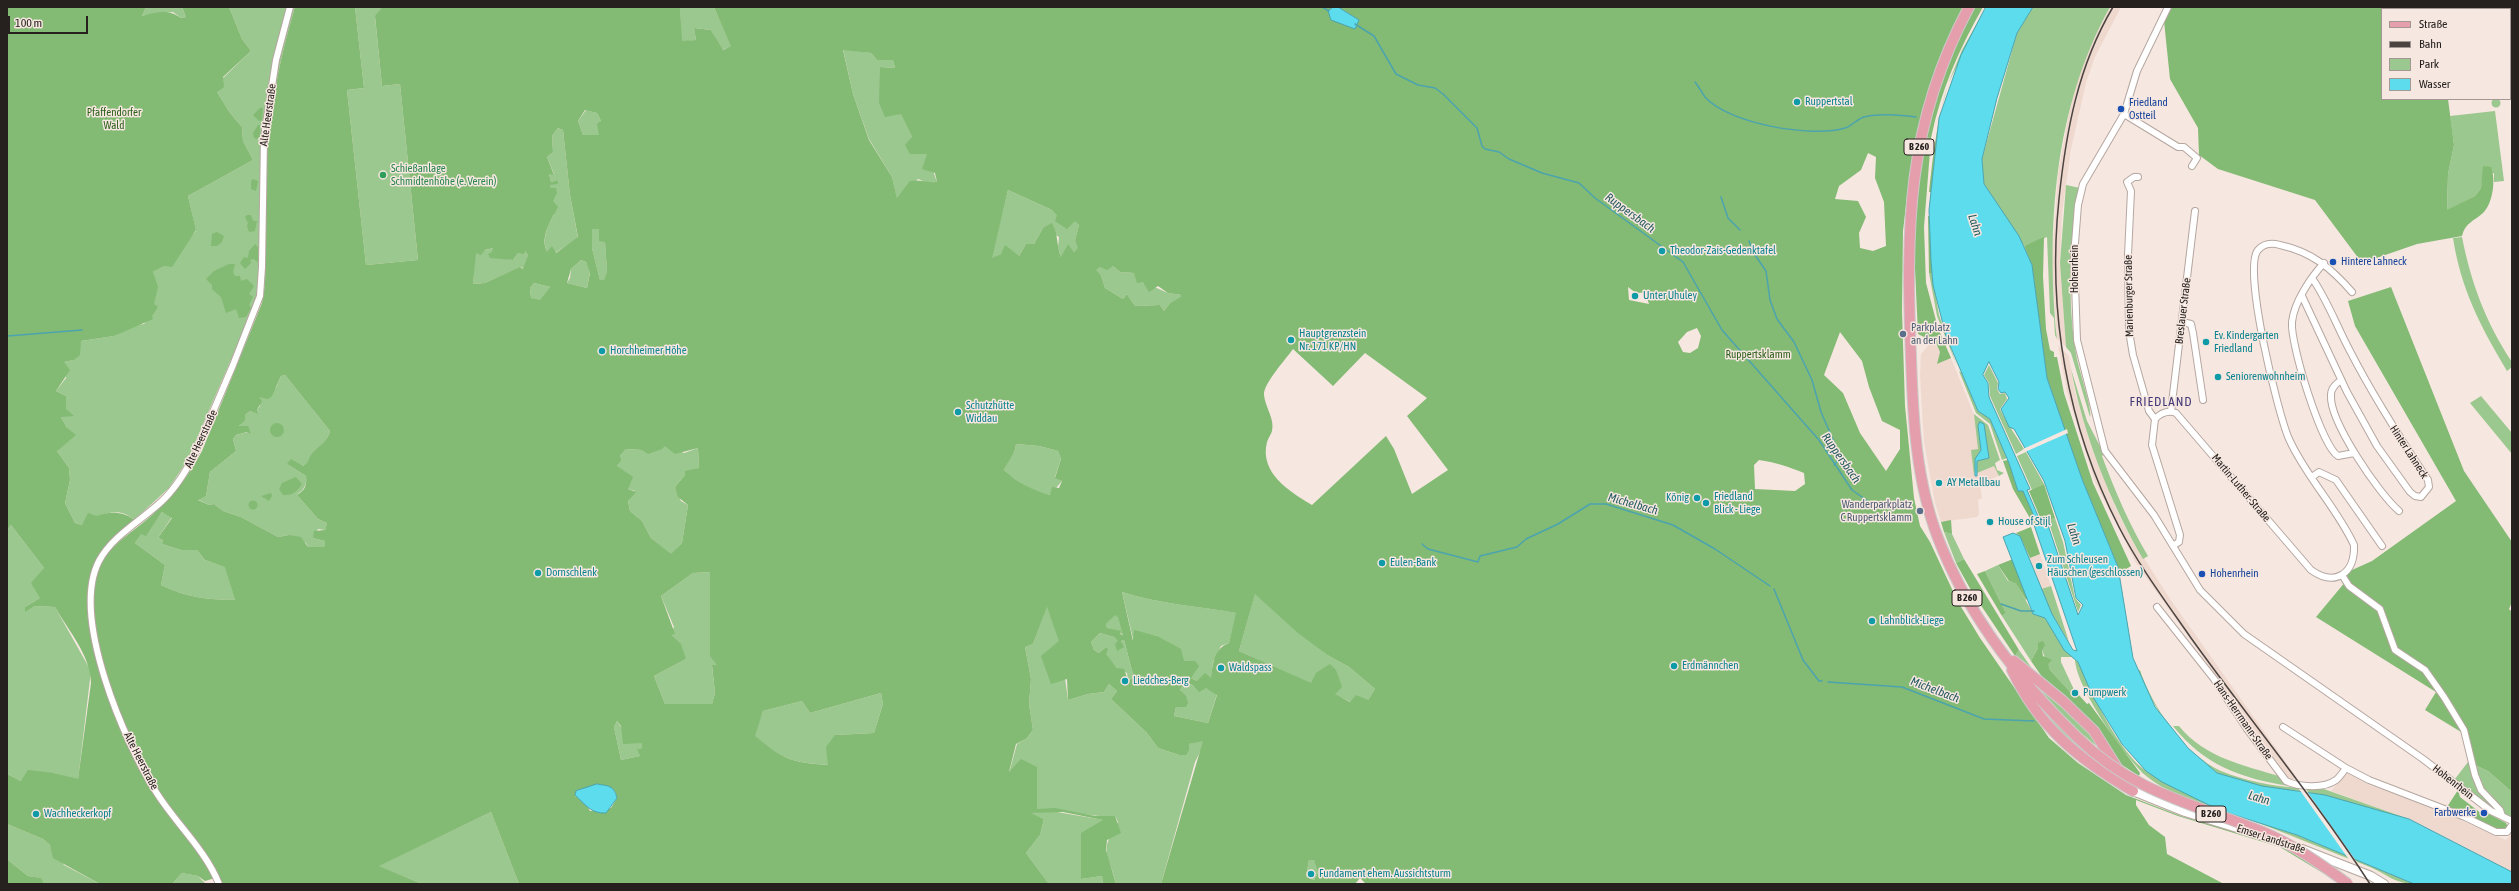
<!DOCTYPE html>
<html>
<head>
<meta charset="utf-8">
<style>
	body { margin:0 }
	#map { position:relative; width:2519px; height:891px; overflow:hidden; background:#f6e7e0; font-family:"Asap Condensed",sans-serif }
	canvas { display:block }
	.frame { position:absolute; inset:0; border:8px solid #26211f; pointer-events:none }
	.legend { position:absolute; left:2381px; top:8px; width:130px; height:92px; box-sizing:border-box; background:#f6e7e0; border:1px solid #a39893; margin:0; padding:5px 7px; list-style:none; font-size:12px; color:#26211f }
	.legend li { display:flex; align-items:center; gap:8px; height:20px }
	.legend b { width:20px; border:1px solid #a39893 }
	.scale { position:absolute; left:8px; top:16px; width:80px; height:18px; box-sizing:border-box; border:2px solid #26211f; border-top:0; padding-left:5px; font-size:12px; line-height:14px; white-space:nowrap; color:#26211f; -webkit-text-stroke:3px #f6e7e0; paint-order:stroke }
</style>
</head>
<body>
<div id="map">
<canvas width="2519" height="891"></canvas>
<div class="frame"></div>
<ul class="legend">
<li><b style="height:5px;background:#e59eab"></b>Straße</li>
<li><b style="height:5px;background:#4b4441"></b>Bahn</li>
<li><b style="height:11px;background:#9bc88e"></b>Park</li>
<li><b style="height:11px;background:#5cdcec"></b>Wasser</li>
</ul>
<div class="scale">100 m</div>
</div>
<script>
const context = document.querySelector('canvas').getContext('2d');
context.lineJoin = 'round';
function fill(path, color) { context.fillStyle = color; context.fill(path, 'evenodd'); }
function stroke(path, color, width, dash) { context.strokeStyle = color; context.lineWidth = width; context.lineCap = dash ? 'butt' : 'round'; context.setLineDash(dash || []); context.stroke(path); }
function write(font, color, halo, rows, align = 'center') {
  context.font = font + ' "Asap Condensed",sans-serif'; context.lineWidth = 3; context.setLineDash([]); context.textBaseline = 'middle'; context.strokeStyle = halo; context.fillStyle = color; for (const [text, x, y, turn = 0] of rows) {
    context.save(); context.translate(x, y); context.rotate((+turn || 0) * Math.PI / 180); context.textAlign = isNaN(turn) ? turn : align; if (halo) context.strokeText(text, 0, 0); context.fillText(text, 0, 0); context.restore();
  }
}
const built = new Path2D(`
	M2110 7H2121L2095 57 2086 83 2071 149 2062 213 2060 263 2066 347 2057 339 2052 262 2058 174 2069 113 2077 81 2086 56Z
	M1933 340 1940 352 1937 364 1951 358 1999 476 1980 484 1982 498 1978 500 1979 514 1977 517 1941 522 1935 503 1924 442 1920 376 1921 354Z
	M2058 345 2069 356 2075 392 2091 445 2116 509 2130 536 2170 599 2297 778 2290 780 2136 563 2095 482 2068 396Z
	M2040 554 2051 586 2041 589 2030 558Z
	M2347 773 2369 785 2425 804 2506 840 2512 833V872L2409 819 2331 791Z`);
const green = new Path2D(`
	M146 7H182L186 17 181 18 173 12 142 16Z
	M229 7H295C279 59 269 114 266 168 264 207 266 245 265 284L262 302 250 316 187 461 169 488 134 520C118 504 98 516 82 525L75 523 65 503 70 480 69 468 57 451 67 428 61 417 66 409V396L56 391 66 378 64 362 74 360 81 341 114 336 134 325 144 324C158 309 154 291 153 272L165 266 196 231 188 196 253 160 243 141 242 127 230 113 217 92 223 78 251 51 242 39Z
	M355 7H382L375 17 382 86 400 84 418 260 366 265 347 90 364 88Z
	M680 7H714L732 46 722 50 711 30 694 28 696 40 681 42Z
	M1986 7 1948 84 1962 50Z
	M2033 7H2110C2054 108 2046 227 2057 339L2055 335 2054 318 2050 313 2047 237 2024 246 1984 184 1982 159 2017 33Z
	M843 49 871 53 877 60H893L895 68 880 67 912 137 927 154 937 182 928 183 918 179 897 199 892 177 869 139 853 94Z
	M2491.5 103a4.5 4.5 0 1 1 9 0a4.5 4.5 0 1 1-9 0Z
	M586 110 597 113 601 121 599 135H583L578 121Z
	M2495 111 2504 181 2494 182V173L2483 175 2481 188 2475 196 2447 211 2448 174 2454 145 2450 116Z
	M558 128 563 130 570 195 578 238 555 253H547C542 241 546 227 554 215L550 185 557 180 551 182 549 174H554L547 157 553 152 552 136Z
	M1924 137 1931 138 1930 151 1921 150Z
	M2066 185 2080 188C2069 244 2067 303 2077 359 2079 369 2093 412 2090 417L2071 353 2066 347 2060 263Z
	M1008 190 1076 221 1079 225 1075 240 1079 248 1074 252 1068 245 1061 258 1058 247 1059 237 1043 228 1034 244H1026L1019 256 1001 254 991 259Z
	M592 229H599L605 241 607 271 604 281 600 280 592 248Z
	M2462 237C2471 283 2486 323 2512 362V367L2507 371C2481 327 2461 290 2453 238Z
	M493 248 494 257 513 260 518 253 525 251 528 255 524 269 521 267 485 283 473 284 475 253Z
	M581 260 586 262 590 272 587 288 567 283 570 278 571 269Z
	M1113 266 1120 272 1134 273 1143 282 1168 293 1181 295V298L1170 303 1164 311 1160 305 1135 306 1127 294 1123 299 1105 288 1101 275 1095 270 1100 267Z
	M1929 273H1932L1939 315 1957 366 1937 316Z
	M534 283 550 287 540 301 531 298 530 288Z
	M1989 365 1998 383 1997 389 2000 394 2005 393 2007 399 2000 409C2007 424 2016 435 2024 449L2016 454 1990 396 1989 383 1984 375Z
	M2071 369 2087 421 2104 454 2102 456C2115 491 2129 524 2148 556L2143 559C2109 500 2084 436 2071 369Z
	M1959 371 1962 373 1978 411 1990 419 2007 458 2002 460 1990 424 1976 413Z
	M285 375 330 431C327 445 311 448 309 462L303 466 287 464 306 476C307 486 304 489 297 495L318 519 327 523 325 530 318 529 313 538 325 541V547H308L306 543 289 535 278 537 241 517 223 511 214 504 209 505 197 499 206 496 210 472 236 451 233 439 236 435 248 432 251 434 239 427 245 415 250 411 259 413 257 410 260 406 258 396 276 388 281 376Z
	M2481 396 2512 433V454L2470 403Z
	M1974 414 1988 425 2000 460 1995 463 1997 470 2004 473 1999 476 1994 466 1977 473V461L1989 458 1984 424 1978 426 1981 450 1978 454 1974 475 1971 450 1978 449Z
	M1016 444 1039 446 1058 451 1061 459 1055 477 1062 481 1050 495C1032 491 1018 483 1004 470 1008 460 1015 455 1016 444Z
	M665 445 684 453 698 448 699 468 685 475 675 487 681 501 688 505 682 543 671 555 651 538 642 521 630 511 628 501 635 491 628 489 617 466 622 460 620 456 626 449 642 450Z
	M2026 452 2044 484 2032 490 2017 456Z
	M162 512 172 517 158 538 163 540 162 544 181 550H197L205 560 226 567 235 600C208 600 185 597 161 585L165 565 135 543 141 533 146 535Z
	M2055 518 2063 542 2075 598 2081 605 2078 612 2048 520Z
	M11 525 44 568 40 598 25 607 26 611 35 606 55 607 91 671 78 780 54 773 21 781 7 774V530Z
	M1944 532 1952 534 1964 559 1956 563Z
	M1998 565 2008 581 2016 582 2033 614 2045 618 2064 649 2071 654V657H2061V662L2077 696H2074L2050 670 2042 650 2038 648 2031 661 2002 616 2006 613 1985 571Z
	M710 572V604L717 665 712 666 715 693 712 704H665L654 676 686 659 670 635 674 627 661 596 693 573Z
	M2051 586 2069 642 2052 614 2041 589Z
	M1122 592C1157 604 1199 606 1237 613L1229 643 1221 646 1213 662 1211 678 1197 681 1191 678 1184 662 1157 636 1134 631V643Z
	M1255 593 1329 656 1349 667 1375 689 1368 700 1351 702 1239 651Z
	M1047 606 1060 641 1068 700 1088 694 1104 692 1109 684 1117 691 1111 699 1147 733 1158 748 1179 755 1189 744 1203 740 1204 744 1195 762 1161 884H1116C1109 852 1098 854 1118 822L1115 816C1089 818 1064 808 1037 809L1009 773 1017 744 1026 739 1033 730 1029 704 1031 679 1025 647 1033 644Z
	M1115 614 1118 616 1124 635 1107 628 1106 624Z
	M1100 633 1114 637 1122 644 1121 641 1124 640 1134 678 1128 680 1127 673 1117 668 1105 654 1106 647 1099 653 1094 650 1091 642Z
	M2019 650 2033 670 2015 656Z
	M2075 659 2078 662C2092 694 2118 751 2146 771 2160 781 2213 799 2219 810 2194 801 2166 793 2145 775 2125 757 2075 686 2075 659Z
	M2023 670C2053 694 2085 720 2105 753 2074 728 2047 703 2023 670Z
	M2140 670C2151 705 2186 756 2221 771 2245 781 2273 786 2299 788L2301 791C2274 789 2242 786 2218 773 2212 770 2206 763 2201 759 2172 734 2153 707 2138 671Z
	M1184 683 1210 689 1217 694 1208 723 1174 716 1176 707 1181 706 1182 694 1180 690Z
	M2023 683 2120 776 2126 784 2111 777 2050 724Z
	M881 693 883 704 874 733 835 735 829 765C792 763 783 759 754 736L763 711 802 701 810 713Z
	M617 721 632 743H642V748L638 749 640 756 621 760 614 727Z
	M2173 726H2179C2205 758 2243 765 2282 777L2289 786C2241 778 2205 766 2173 726Z
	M2468 762 2488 771 2512 792V818L2490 808 2455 779Z
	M2321 788 2409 819 2308 792 2306 789Z
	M1051 811 1104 820 1081 879 1102 876 1103 884H1049L1026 853 1040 835 1044 819 1030 813Z
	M491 812 519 884H422L378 866Z
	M2242 817 2297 835 2414 884C2396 884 2386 874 2370 867 2327 851 2285 832 2242 817Z
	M7 824 43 839 50 845 64 865 100 884H44L40 878 28 876 8 860Z
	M1314 859 1318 873 1314 880 1306 877 1309 860Z
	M182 873 198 876 206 884H172Z`);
const forest = new Path2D(`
	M7 7H146L142 16C157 12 168 9 181 18L186 17 182 7H229L242 39 251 51 223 77 224 87 217 92 230 113 242 127 243 141 253 160 188 196 196 230 172 267 165 266 153 272 158 287 154 304 158 307 152 316 153 319 114 336 81 341 80 355 74 360 64 362 70 370 56 391 66 396V409L74 416 61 417 67 428 76 435 57 451 69 468 70 480 65 503 75 523 82 525 88 513 97 516C108 511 125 511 134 520 110 539 93 556 89 587L95 653 117 721 146 779 196 847 215 878 205 881 198 876 182 873 172 884H100L53 858 50 845 43 839 7 824V774L21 781 28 770 54 773 78 779 91 683C91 656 68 630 55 607L35 606 25 612V607L40 598 31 583 44 568 11 525 7 530Z
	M295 7H355L364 88 347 90 366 265 418 260 400 84 382 86 375 16 382 7H680L682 41 696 40 694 28 711 30 723 50 731 46 714 7H1334L1328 11 1359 20 1338 7H1965L1933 78 1925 102 1910 171 1903 231 1902 311 1905 406 1914 498 1920 526 1930 542 1958 602 1980 638 2049 738 2078 763 2126 795 2181 816 2283 846 2306 858 2341 884 2280 847 2178 816 2136 800V805L2149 825 2165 837 2167 854 2224 884H1366L1360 878 1355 884H1161L1203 741 1189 744V750L1186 755H1179L1158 748 1147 733 1111 699 1117 691 1109 684 1104 692 1088 694 1068 700 1067 679 1051 684 1041 656 1059 641 1047 607 1033 644 1025 647 1031 679 1029 704 1033 730 1026 739 1016 744 1009 772 1021 759 1037 767V809L1055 808 1095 816H1115L1121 833 1107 840 1106 850 1116 884H1103L1102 876 1081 879V833L1103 820 1063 812 1031 813 1044 819 1040 835 1026 853 1049 884H519L491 812 379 866 422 884H222C209 850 183 827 162 798 129 751 73 617 102 562 112 543 136 530 152 515 174 496 188 476 202 451L262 303 265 284C266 245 264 207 266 168 269 114 279 59 295 7ZM843 50 871 53 877 60H893L895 68 880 67 879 103 885 117 901 114 912 137 905 145 910 154H927L922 169 935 173 937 182C927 183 919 179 910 181L897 198 892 177 869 140 853 94ZM585 110 597 113 601 121 597 124 599 135H583L578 121ZM558 128 563 130 570 195 578 237 556 253 552 246 547 252C540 237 550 222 558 207L553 201 557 193 556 188H551L550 185 558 184 557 180 551 182 549 174 554 175 547 157 553 152 552 136ZM1868 153 1876 157 1875 178 1884 202 1886 246 1873 251 1860 248 1859 233 1866 217 1858 201 1835 199 1839 186 1861 170ZM1008 190 1052 210 1057 215 1055 221 1067 229 1075 221 1079 225 1075 240 1078 248 1074 252 1068 244 1061 257C1056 244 1059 237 1052 223L1043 228 1034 244H1026L1019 256 1005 245 1001 254 992 258ZM592 229H599V241L605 242 607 271 604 280H600L592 248ZM493 248 492 252 488 254 490 258 513 260 518 253 524 254 525 251 528 255 523 269 520 267 485 283 473 284 476 253 481 255 485 250ZM581 260 586 262 590 273 587 288 567 283 571 269ZM1113 266 1120 272 1134 273 1137 283 1143 282 1149 292 1158 286 1168 293 1181 295V297L1170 303 1164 311 1160 305 1135 306 1127 294 1123 299 1105 288 1101 275 1096 270 1100 267 1107 270ZM534 283 550 287 540 300 531 298 530 288ZM1628 287 1636 293 1653 292 1655 297 1647 298 1649 304 1629 300ZM1697 328 1701 336 1698 348 1690 353 1683 352 1678 342 1687 332ZM1840 332 1862 361 1869 387 1882 421 1900 430V449L1886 471 1860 433 1843 393 1824 375ZM1293 349 1333 386 1365 353 1427 398 1407 416 1448 470 1412 494 1394 449 1386 436 1312 505C1290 492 1259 473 1267 442 1268 438 1271 435 1272 431 1275 419 1265 407 1264 395 1263 384 1286 359 1293 349ZM285 375 330 431C327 445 311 448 308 462L303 466 291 459 287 464 306 476C307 486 305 490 297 495L318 519 327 523 325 530 314 531 313 538 325 541V547H308L301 537 289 535 278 537 241 517 223 511 214 504 209 505 198 500 206 496 210 472 236 451 233 439 236 435 247 432 251 434 248 426H239L245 420V415L250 411 259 414 257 410 262 401 259 397 268 399 272 396 281 376ZM1016 444 1039 446 1058 451 1061 459 1055 478 1062 481 1059 488 1052 487 1050 495C1032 490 1018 483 1004 470 1008 461 1015 455 1016 444ZM665 446 675 454 698 448 699 468 685 471V475L675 487 678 497 688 505 682 543 671 554 651 538 642 521 630 511 628 501 636 492 628 489 633 477 617 466 622 460 620 456 626 449 642 450 648 454 662 449ZM1759 460C1775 462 1789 467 1804 473L1805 484 1795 491 1755 489 1754 465ZM162 512 172 518 158 538 163 540 162 544 181 550H197L205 560 225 567 235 600C208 600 185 597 161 585L165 565 135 543 141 534 146 536ZM710 572V656L717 665H712L715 693 712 704H665L654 676 686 659 681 644 671 635 675 634 661 596 693 573ZM1122 592C1157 604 1199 606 1236 613L1229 643C1214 649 1213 662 1211 678L1205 673 1197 681 1191 678 1199 666 1195 661H1184L1181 649 1157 636 1134 630 1133 641ZM1255 594 1298 633 1329 656 1349 667 1375 689 1368 700 1356 695 1350 702 1335 694 1342 687 1336 670 1330 664 1316 673 1311 683 1239 651ZM1115 615 1118 617 1123 635 1120 634 1121 631 1107 628 1106 624ZM1100 633 1114 637 1118 641 1115 644 1117 651 1124 647 1121 641 1124 640 1134 678 1128 680 1124 669 1117 668 1106 654 1108 649 1106 647 1099 653 1094 650 1091 642ZM1184 683 1193 685 1199 692 1206 688 1217 695 1208 723 1174 716 1176 707H1186L1188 703 1186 696 1180 690ZM881 693 883 704 874 733 835 735 826 747 828 765C792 763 783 759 755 736L763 711 802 701 810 713ZM617 721 621 726 623 744 642 743V748L637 749 640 756 621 760 614 727ZM582 789 615 791 617 798 611 808 590 811 586 803 575 796 576 791ZM1309 860H1314L1318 873 1314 880 1306 877Z
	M1973 7H1983C1959 49 1941 90 1931 138L1924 137 1943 71Z
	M2171 7H2444L2443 9H2382V99H2448L2454 145 2448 174 2447 210 2475 196 2481 188 2483 166 2491 167C2496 180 2493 203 2483 213 2474 221 2465 223 2462 236L2417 244 2362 263 2315 200 2218 169 2199 155 2198 128 2170 79 2164 21Z
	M1948 84 1939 118 1931 192H1929C1933 155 1937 120 1948 84Z
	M260 108H263L262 120 259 121 253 115Z
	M258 125H260V137L257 139 254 138 253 133Z
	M1921 150 1930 151 1924 227 1926 283 1938 328 1951 358 1937 364 1940 352 1936 343 1918 334 1913 225Z
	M253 179 258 181 256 191 251 189V181Z
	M247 215H251L253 221H257L255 231 249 232 247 226 248 223 245 217Z
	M1928 216H1929L1932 273H1929Z
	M217 232 224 236 222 242 217 246H211L212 234Z
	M2044 237 2043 276 2046 329 2050 350 2054 352V357H2057L2064 393 2093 483 2131 566 2118 574V567L2082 479 2047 378 2032 265 2024 246Z
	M255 244 258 247V261L257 262 254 259 250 260 251 263 245 269 240 263 244 257 248 258 249 251Z
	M229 264H235L233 272 235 276H240L241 281 247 279 254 286 249 294 253 297 249 305 251 308 246 317 239 318 236 309 226 313 221 297 212 289V285L206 279 214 271Z
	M2391 287 2464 471 2512 542V602L2509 609 2512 612V792L2488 771 2468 762 2470 748 2466 735 2425 710 2436 692 2316 617 2346 581 2344 578 2352 570 2372 561 2456 501 2355 326 2348 301Z
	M270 430a7 7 0 1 1 14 0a7 7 0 1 1-14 0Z
	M2008 460 2018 491 2023 490 2037 524 2034 525 2013 489 2003 461Z
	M296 477 302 484C297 492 293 495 283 495L279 489 282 483Z
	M2044 484 2055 518 2042 522 2029 491Z
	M271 493 272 496 269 501 261 496Z
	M248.5 505a4.5 4.5 0 1 1 9 0a4.5 4.5 0 1 1-9 0Z
	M1951 520 1952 534 1944 532 1941 522Z
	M2031 527 2040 554 2030 558 2020 536 2016 533Z
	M1964 559 2019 650 2015 656 1972 592 1956 563Z
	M2013 559 2027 599 2026 600 2016 583 2009 581 1998 565Z
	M1985 571 2006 613 2002 616 1977 574Z
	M2043 641 2045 645 2042 650 2043 656 2052 660 2048 664 2050 670 2074 696 2078 694 2087 704 2089 703 2140 773 2139 776 2119 763 2100 731 2045 681 2031 661 2038 648V643Z
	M2458 790 2460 797 2482 814 2487 813 2506 823 2508 827 2506 830 2499 831 2447 807Z
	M7 853 8 860 28 876 41 878 44 884H7Z`);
const water = new Path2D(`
	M1334 7H1338L1359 20 1355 29 1331 20 1328 11Z
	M1986 7H2033L2017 33 1997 98 1982 159 1984 184 2019 236 2032 265 2047 378 2082 479 2118 567 2133 658 2155 707 2188 748 2217 773 2262 786 2325 795 2409 819 2512 872V884H2414L2297 835 2219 810 2162 782 2146 771 2122 744 2093 697 2078 662 2064 650 2045 618 2033 614 2003 537 2013 533 2020 536 2052 614 2073 650 2077 651 2034 525 2037 523 2023 491H2018L2009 463 1990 419 1978 411 1946 336 1933 285 1931 261 1929 210 1939 118 1961 55ZM1989 362 1999 382 1998 389 2001 393 2005 392 2009 398 2001 409 2009 427 2014 429 2044 481 2065 541 2076 598 2083 605 2078 615 2047 522 2041 523 2027 490 2030 489 1989 397 1988 383 1983 375Z
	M1980 422 1984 424 1989 458 1977 461V476H1975V459L1981 450 1978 426Z
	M597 784C608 786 614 785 617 798L606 813C591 814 585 804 575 795L576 791Z`);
const pier = new Path2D(`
	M2067 429 2068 433 2025 452 2023 449Z
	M2299 789 2306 790 2359 865 2350 861Z`);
const stream = new Path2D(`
	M1322 7 1329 11
	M1355 24 1374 36 1396 74 1418 85 1435 88 1443 94 1477 128 1482 146 1485 149 1499 152 1509 159 1542 173 1579 183 1595 198 1683 262 1722 330 1819 440 1852 490 1869 502 1874 509
	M1695 82C1699 87 1702 93 1705 97 1729 124 1812 138 1845 128 1852 126 1857 119 1864 117 1880 113 1899 115 1916 117
	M1721 197 1728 218 1740 230
	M1749 241 1755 255 1766 271 1770 300 1777 319 1794 342 1812 380 1821 412 1837 449V462L1834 465
	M7 336 82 330
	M1422 544 1428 549 1478 562 1480 556 1517 547 1526 539 1558 524 1590 504H1606L1673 525 1715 549 1770 586
	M1774 589 1803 660 1819 681H1822
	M2001 604 2021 611H2034
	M1828 682 1902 687 1984 719 2034 721`);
const minor = new Path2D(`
	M2168 7 2137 71 2124 114 2083 184 2078 205 2074 256 2077 340 2105 451 2154 515 2200 590 2244 634 2423 759 2491 811 2512 821
	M2124 114 2178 147H2184L2197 158 2192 166
	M2138 177H2134L2127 182 2131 191 2128 255 2129 331 2133 355 2149 411 2155 419
	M2324 263C2311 277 2294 302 2292 322 2290 343 2321 445 2338 456L2354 453
	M2302 296 2347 392 2377 446 2410 492 2415 496 2421 497 2429 487 2428 480C2400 438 2373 396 2350 351 2337 327 2328 301 2312 278
	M2182 322 2191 324 2193 333 2203 400
	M2341 380C2336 384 2331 388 2331 395 2329 421 2379 494 2399 511
	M2171 411 2195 211
	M2312 477 2319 472 2336 480 2382 546
	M2174 545 2179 542 2180 535 2152 445 2155 419C2161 413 2168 410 2176 413L2311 570C2335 587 2355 574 2354 545 2337 508 2306 477 2289 439 2278 414 2242 268 2258 250 2264 243 2273 243 2280 245 2312 252 2331 268 2352 292
	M2342 575 2349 586 2380 609 2395 650 2425 670 2444 697 2464 730 2475 775 2481 790 2500 810 2502 816
	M2157 607 2214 679 2247 729 2286 781C2298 787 2324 789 2336 780 2339 778 2343 772 2346 768L2369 780 2465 817 2496 832H2507L2512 825
	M2283 727 2346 768
	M219 884C205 849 176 824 156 792 125 743 70 617 99 561 112 536 142 520 162 501 176 488 186 471 195 454L233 365 260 296 262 267 264 138 276 60 290 7`);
const tertiary = new Path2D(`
	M2133 791 2185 812 2263 836
	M2302 849 2371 876 2384 884`);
const primary = new Path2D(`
	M1969 7C1906 125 1906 228 1911 358 1913 419 1916 481 1938 538 1967 614 2020 682 2078 738
	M2014 661 2063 701 2094 731 2119 771
	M2012 670C2039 728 2080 760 2133 791`);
const rail = new Path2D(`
	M2113 7C2078 66 2066 131 2059 199 2047 311 2067 426 2119 527 2139 566 2166 602 2191 638 2250 720 2315 799 2370 884`);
const primaryBridge = new Path2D(`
	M2078 738C2134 793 2194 804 2263 832 2294 845 2321 864 2348 884`);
const markers = [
	[1797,102,4,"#0f9aa8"],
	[2121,109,4,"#1a4fb4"],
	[383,175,4,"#2e9e5b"],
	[1662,251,4,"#0f9aa8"],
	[2333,262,4,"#1a4fb4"],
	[1635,296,4,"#0f9aa8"],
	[1903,334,4,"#5c6f8a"],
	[1291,340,4,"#0f9aa8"],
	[2206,342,4,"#0f9aa8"],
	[602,351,4,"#0f9aa8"],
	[2218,377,4,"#0f9aa8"],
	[958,412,4,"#0f9aa8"],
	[1939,483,4,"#0f9aa8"],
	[1697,498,4,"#0f9aa8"],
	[1706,503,4,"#0f9aa8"],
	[1920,511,4,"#5c6f8a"],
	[1990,522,4,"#0f9aa8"],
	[1382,563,4,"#0f9aa8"],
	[2039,566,4,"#0f9aa8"],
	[538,573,4,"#0f9aa8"],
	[2202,574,4,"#1a4fb4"],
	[1872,621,4,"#0f9aa8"],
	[1674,666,4,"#0f9aa8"],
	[1221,668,4,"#0f9aa8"],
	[1125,681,4,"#0f9aa8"],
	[2075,693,4,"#0f9aa8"],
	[2484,813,4,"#1a4fb4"],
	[36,814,4,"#0f9aa8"],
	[1311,874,4,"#0f9aa8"]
];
const shields = [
	[1919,147,30],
	[1967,598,30],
	[2211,814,30]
];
const shieldNames = [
	["B 260",1919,147],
	["B 260",1967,598],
	["B 260",2211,814]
];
const cultureNames = [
	["Ruppertstal",1805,102],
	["Theodor-Zais-Gedenktafel",1670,251],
	["Unter Uhuley",1643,296],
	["Hauptgrenzstein",1299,334],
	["Nr. 171 KP/HN",1299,347],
	["Ev. Kindergarten",2214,336],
	["Friedland",2214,349],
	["Horchheimer Höhe",610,351],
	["Seniorenwohnheim",2226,377],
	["Schutzhütte",966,406],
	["Widdau",966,419],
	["AY Metallbau",1947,483],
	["Friedland",1714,497],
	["Blick - Liege",1714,510],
	["König",1689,498,"right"],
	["House of Stijl",1998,522],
	["Zum Schleusen",2047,560],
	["Häuschen (geschlossen)",2047,573],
	["Eulen-Bank",1390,563],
	["Dornschlenk",546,573],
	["Lahnblick-Liege",1880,621],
	["Erdmännchen",1682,666],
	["Waldspass",1229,668],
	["Liedches-Berg",1133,681],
	["Pumpwerk",2083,693],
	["Wachheckerkopf",44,814],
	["Fundament ehem. Aussichtsturm",1319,874]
];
const transitNames = [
	["Friedland",2129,103],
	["Ostteil",2129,116],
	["Hintere Lahneck",2341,262],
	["Hohenrhein",2210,574],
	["Farbwerke",2476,813,"right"]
];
const parkNames = [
	["Pfaffendorfer",114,113],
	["Wald",114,126],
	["Ruppertsklamm",1758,355]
];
const streetNames = [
	["Alte Heerstraße",268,115,-82],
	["Hohenrhein",2075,269,-90],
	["Marienburger Straße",2129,296,-91],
	["Breslauer Straße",2183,311,-83],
	["Alte Heerstraße",201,439,-65],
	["Hinter Lahneck",2409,452,57],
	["Martin-Luther-Straße",2241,488,50],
	["Hans-Herrmann-Straße",2243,720,55],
	["Alte Heerstraße",141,761,63],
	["Hohenrhein",2453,782,38],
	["Emser Landstraße",2271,839,18]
];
const leisureNames = [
	["Schießanlage",391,169],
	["Schmidtenhöhe (e. Verein)",391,182]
];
const serviceNames = [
	["Parkplatz",1911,328],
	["an der Lahn",1911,341],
	["Wanderparkplatz",1912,505,"right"],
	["C Ruppertsklamm",1912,518,"right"]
];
const waterNames = [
	["Ruppersbach",1630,213,36],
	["Lahn",1975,225,72],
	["Ruppersbach",1841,458,55],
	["Michelbach",1633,504,16],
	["Lahn",2074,534,72],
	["Michelbach",1935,690,21],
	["Lahn",2259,798,17]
];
const quarterNames = [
	["FRIEDLAND",2161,402]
];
fill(built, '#efd9cf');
fill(green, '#9bc88e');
fill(forest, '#83ba74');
fill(water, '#5cdcec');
stroke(water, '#4ca4ae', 1);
fill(pier, '#f6e7e0');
stroke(stream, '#4ca4ae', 1.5);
stroke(minor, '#b5a7a0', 8);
stroke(tertiary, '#b5a7a0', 10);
stroke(primary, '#cbcac9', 12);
stroke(minor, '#fff', 6);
stroke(tertiary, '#fff', 8);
stroke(primary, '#e59eab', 10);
stroke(rail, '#4b4441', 1.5);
stroke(primaryBridge, '#cbcac9', 12, []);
stroke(primaryBridge, '#e59eab', 10);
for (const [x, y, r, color] of markers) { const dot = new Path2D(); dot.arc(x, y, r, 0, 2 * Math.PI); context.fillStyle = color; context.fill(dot); stroke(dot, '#f6e7e0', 1.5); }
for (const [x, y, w] of shields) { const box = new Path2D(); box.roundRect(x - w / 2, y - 8, w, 16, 3); context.fillStyle = '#f6e7e0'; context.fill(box); stroke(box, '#26211f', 1); }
write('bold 10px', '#26211f', null, shieldNames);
write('11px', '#0d838f', '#f6e7e0', cultureNames, 'left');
write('11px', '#164399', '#f6e7e0', transitNames, 'left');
write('11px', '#2d601b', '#f6e7e0', parkNames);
write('11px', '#26211f', '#f6e7e0', streetNames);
write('11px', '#27864d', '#f6e7e0', leisureNames, 'left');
write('11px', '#4e5e75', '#f6e7e0', serviceNames, 'left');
write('italic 12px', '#255b62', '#f6e7e0', waterNames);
context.letterSpacing = '1px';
write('13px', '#453a77', '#f6e7e0', quarterNames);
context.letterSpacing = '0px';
</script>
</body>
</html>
